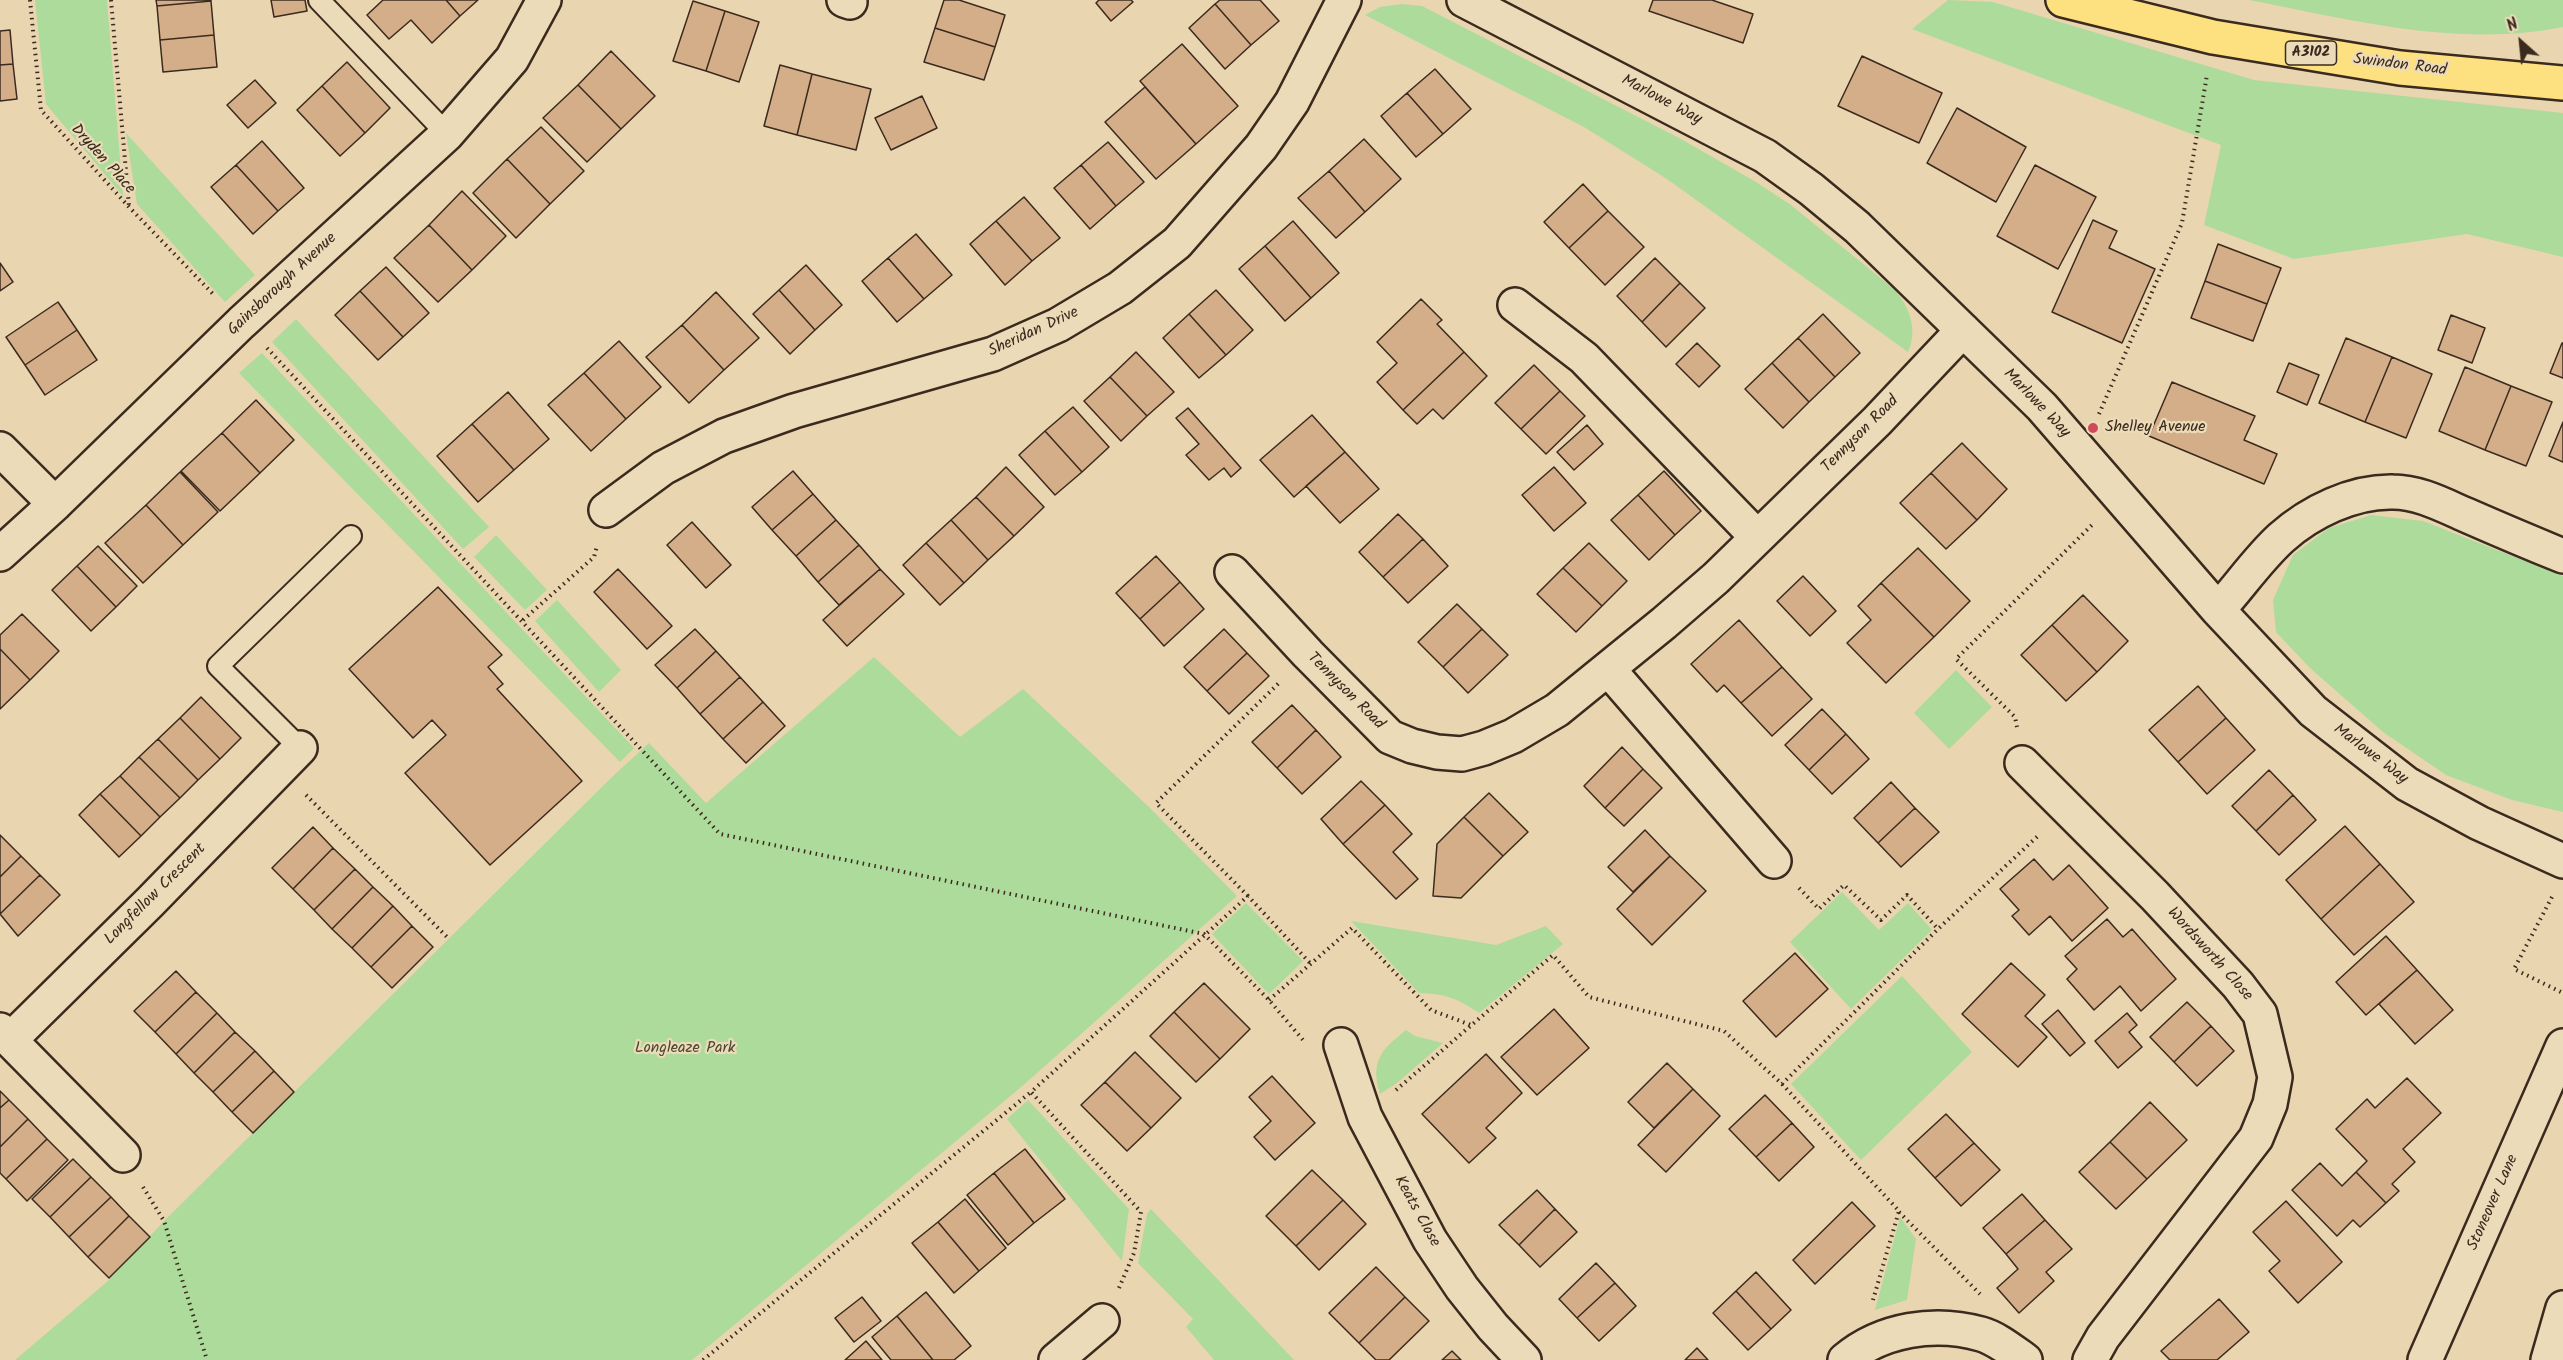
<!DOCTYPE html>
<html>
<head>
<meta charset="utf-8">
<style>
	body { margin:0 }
	#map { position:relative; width:2563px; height:1360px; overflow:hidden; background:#ead5b1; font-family:Kalam,sans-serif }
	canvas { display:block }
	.north { position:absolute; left:2491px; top:12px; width:60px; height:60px; -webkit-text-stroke:4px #ecdbb8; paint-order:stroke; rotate:333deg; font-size:16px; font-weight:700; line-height:24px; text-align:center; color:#3b2a1e }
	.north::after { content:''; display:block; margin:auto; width:21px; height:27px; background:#3b2a1e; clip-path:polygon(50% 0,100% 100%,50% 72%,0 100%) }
</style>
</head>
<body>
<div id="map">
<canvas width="2563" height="1360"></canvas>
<div class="north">N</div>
</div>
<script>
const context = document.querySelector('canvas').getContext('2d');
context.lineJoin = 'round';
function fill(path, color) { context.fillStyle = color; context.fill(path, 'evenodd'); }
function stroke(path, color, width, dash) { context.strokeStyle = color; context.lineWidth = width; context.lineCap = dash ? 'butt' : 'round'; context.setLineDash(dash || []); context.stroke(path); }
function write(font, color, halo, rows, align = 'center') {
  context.font = font + ' Kalam,sans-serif'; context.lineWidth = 4.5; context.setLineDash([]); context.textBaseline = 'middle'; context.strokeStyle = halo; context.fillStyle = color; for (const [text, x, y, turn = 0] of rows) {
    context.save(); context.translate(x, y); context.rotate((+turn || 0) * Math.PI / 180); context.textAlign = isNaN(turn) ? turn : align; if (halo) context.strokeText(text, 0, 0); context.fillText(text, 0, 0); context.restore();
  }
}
const green = new Path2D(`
	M35 0H107L123 196 46 104Z
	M1948 0 1993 2 2254 80 2563 113V257L2467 234 2294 259 2204 225 2221 145 1912 29Z
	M2249 0H2563V27C2457 48 2353 20 2249 0Z
	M1402 4 1422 6 1681 139 1756 182 1791 205 1895 290C1910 308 1918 330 1908 352L1667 179 1584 127 1365 15 1380 7Z
	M126 133 255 275 225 302 137 204Z
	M296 319 489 527 463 549 272 342Z
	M262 353 634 748 620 762 239 373Z
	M2371 515 2423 521 2563 576V812L2512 800 2446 775 2383 732 2310 668 2276 632 2273 600 2293 555 2329 528Z
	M496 535 547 590 525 610 474 557Z
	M557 600 621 670 599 692 535 621Z
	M874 657 960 737 1023 689 1149 807 1237 896 1020 1088 692 1360H15L108 1281 164 1221 612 777 649 743 706 803Z
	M1956 670 1992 707 1949 749 1914 713Z
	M1842 892 1879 930 1908 903 1932 930 1851 1009 1790 942Z
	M1246 903 1303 961 1269 994 1212 934Z
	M1351 921 1496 945 1546 926 1563 944 1479 1013C1457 998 1446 994 1419 993Z
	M1902 976 1972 1052 1861 1160 1791 1084Z
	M1406 1030 1415 1036 1443 1043 1397 1083 1380 1094C1370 1061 1381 1050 1406 1030Z
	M1028 1100 1129 1209 1122 1261 1007 1119Z
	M1151 1209 1294 1360H1214L1186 1327 1193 1319 1138 1263 1147 1214Z
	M1900 1217 1916 1239 1907 1300 1875 1310Z`);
const building = new Path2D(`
	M156 0H211V1L157 6Z
	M271 0H305L307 11 274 17Z
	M383 0H446L460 16 432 43 411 20 389 39 367 15Z
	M446 0H478L460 16Z
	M944 0H959L1005 15 995 47 935 28Z
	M1099 0H1131L1133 2 1111 21 1096 3Z
	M1220 0H1260L1279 21 1251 45 1215 4Z
	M1653 0H1712L1753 14 1743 43 1649 11Z
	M211 1 214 35 160 40 157 6Z
	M693 1 725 11 706 71 673 61Z
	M1215 4 1251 45 1225 69 1189 28Z
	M725 11 759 22 739 82 706 71Z
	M935 28 995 47 984 80 924 62Z
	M10 30 13 64 0 65V31Z
	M214 35 217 67 163 72 160 40Z
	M1182 44 1238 106 1196 144 1140 81Z
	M611 51 655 96 621 129 578 85Z
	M1862 56 1942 93 1919 143 1838 106Z
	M347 62 390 108 365 133 322 86Z
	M13 64 17 99 0 101V65Z
	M780 65 812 74 797 135 764 126Z
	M1435 69 1471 109 1443 134 1407 93Z
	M812 74 871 89 856 150 797 135Z
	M255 80 276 103 248 128 227 105Z
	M578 85 621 129 587 162 543 118Z
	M322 86 365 133 340 156 297 110Z
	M1145 87 1196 144 1156 179 1105 122Z
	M1407 93 1443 134 1416 157 1381 116Z
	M922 96 937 128 891 150 875 118Z
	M1957 108 2026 147 1996 202 1927 163Z
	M541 127 584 171 550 204 507 159Z
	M1364 139 1401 179 1365 212 1329 171Z
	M262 141 304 188 278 211 236 165Z
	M1108 142 1144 182 1116 206 1081 165Z
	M507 159 550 204 516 238 473 193Z
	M236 165 278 211 253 234 211 187Z
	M1081 165 1116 206 1090 229 1054 188Z
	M2035 165 2096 197 2058 269 1997 236Z
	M1329 171 1365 212 1336 238 1298 198Z
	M1583 184 1608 211 1569 248 1544 222Z
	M462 191 506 236 472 270 429 225Z
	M1024 197 1060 238 1032 261 996 221Z
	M1608 211 1644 247 1605 285 1569 248Z
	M2093 220 2117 231 2109 248 2155 269 2122 343 2052 312Z
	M996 221 1032 261 1005 285 970 244Z
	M1293 221 1339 273 1311 298 1265 246Z
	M429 225 472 270 438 302 394 258Z
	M916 234 952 275 924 299 888 258Z
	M2218 244 2281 268 2267 304 2205 281Z
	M1265 246 1311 298 1285 321 1239 269Z
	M888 258 924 299 897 322 862 281Z
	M1655 258 1680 283 1642 322 1617 296Z
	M0 263 13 282 0 291Z
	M806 265 842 305 815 330 779 290Z
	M386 267 429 313 403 337 360 291Z
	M2205 281 2267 304 2253 341 2191 318Z
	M1680 283 1705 308 1666 347 1642 322Z
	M779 290 815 330 790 354 753 314Z
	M1216 290 1253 330 1226 355 1189 314Z
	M360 291 403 337 378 360 335 315Z
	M716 292 759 338 724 370 682 325Z
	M1421 299 1442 320 1437 324 1464 352 1403 410 1377 382 1397 363 1377 342Z
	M58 302 77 330 25 365 6 337Z
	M1189 314 1226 355 1199 378 1163 338Z
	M1823 314 1860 353 1835 377 1798 338Z
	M2451 315 2485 328 2472 363 2438 350Z
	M682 325 724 370 689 403 646 357Z
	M77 330 97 360 45 395 25 365Z
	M1798 338 1835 377 1809 402 1772 363Z
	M2346 338 2392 357 2365 422 2319 403Z
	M619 341 661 387 626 419 584 373Z
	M1697 343 1720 366 1699 387 1676 364Z
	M2562 343H2563V378L2550 373Z
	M1136 352 1174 392 1147 416 1110 377Z
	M1464 352 1487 376 1443 419 1433 409 1417 424 1403 410Z
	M2392 357 2432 374 2406 438 2365 422Z
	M1772 363 1809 402 1783 428 1745 389Z
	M2289 363 2319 375 2307 405 2277 392Z
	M1534 365 1560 391 1521 429 1495 403Z
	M2465 367 2511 386 2485 450 2439 431Z
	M584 373 626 419 591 451 548 405Z
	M1110 377 1147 416 1121 441 1084 401Z
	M2172 382 2255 416 2244 440 2277 454 2264 484 2149 436Z
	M2511 386 2552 402 2526 466 2485 450Z
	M1560 391 1585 416 1546 454 1521 429Z
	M508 392 549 439 514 470 472 424Z
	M256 400 294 440 260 473 222 433Z
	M1073 407 1109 447 1082 472 1045 431Z
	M1188 408 1241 468 1231 477 1224 468 1209 480 1186 455 1199 444 1176 418Z
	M1312 415 1345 452 1294 497 1260 460Z
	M2563 422V462L2549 456Z
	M472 424 514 470 478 502 437 456Z
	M1587 425 1603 444 1574 470 1557 452Z
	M1045 431 1082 472 1055 495 1019 455Z
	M222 433 260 473 220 511 181 471Z
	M1962 443 2007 489 1977 520 1931 473Z
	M1345 452 1379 489 1340 523 1306 486Z
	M1006 467 1044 507 1014 536 976 497Z
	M1554 467 1586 503 1554 531 1522 495Z
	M793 471 813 494 772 530 752 507Z
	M1664 471 1701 511 1675 535 1638 495Z
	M180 472 218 512 183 545 146 505Z
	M1931 473 1977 520 1946 549 1900 503Z
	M813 494 836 520 796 556 772 530Z
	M1638 495 1675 535 1649 560 1611 520Z
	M976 497 1014 536 988 560 951 520Z
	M146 505 183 545 143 583 105 543Z
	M1398 514 1423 539 1383 577 1359 552Z
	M836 520 859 545 818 582 796 556Z
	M951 520 988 560 964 583 926 543Z
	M692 522 731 565 706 588 667 545Z
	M1423 539 1448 566 1408 603 1383 577Z
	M926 543 964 583 940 605 903 565Z
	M1589 543 1627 581 1602 606 1563 568Z
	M859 545 880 569 839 605 818 582Z
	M98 546 137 586 116 607 77 566Z
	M1918 548 1970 601 1934 637 1881 583Z
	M1156 556 1180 582 1140 619 1116 593Z
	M77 566 116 607 91 631 52 590Z
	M1563 568 1602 606 1576 632 1537 594Z
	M618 569 672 626 647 649 594 592Z
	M880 569 904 594 847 646 823 620Z
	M1803 576 1836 611 1810 636 1777 601Z
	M1180 582 1204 609 1164 646 1140 619Z
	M1881 583 1934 637 1886 683 1847 643 1871 620 1858 606Z
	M438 587 502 655 488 667 503 684 497 689 582 781 490 865 405 773 446 735 432 720 413 738 349 669Z
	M2083 595 2128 641 2097 672 2052 625Z
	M1457 604 1482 629 1443 667 1418 642Z
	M22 614 59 651 30 680 0 649V635Z
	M1739 620 1782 667 1741 703 1724 685 1717 692 1691 664Z
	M2052 625 2097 672 2066 701 2021 655Z
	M695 629 716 651 677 688 655 665Z
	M1224 629 1247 653 1207 691 1184 667Z
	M1482 629 1508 655 1468 693 1443 667Z
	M0 649 30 680 0 709Z
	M716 651 740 677 700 714 677 688Z
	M1247 653 1269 676 1229 714 1207 691Z
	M1782 667 1812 699 1772 736 1741 703Z
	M740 677 763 702 723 739 700 714Z
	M2198 686 2226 718 2178 762 2149 730Z
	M201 697 241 738 220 759 180 718Z
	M763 702 785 726 746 763 723 739Z
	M1292 705 1316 730 1277 768 1252 742Z
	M1822 709 1846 734 1809 770 1785 745Z
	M180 718 220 759 198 780 158 739Z
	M2226 718 2255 750 2207 794 2178 762Z
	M1316 730 1341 757 1302 794 1277 768Z
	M1846 734 1869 759 1832 794 1809 770Z
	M158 739 198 780 180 798 139 757Z
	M1622 747 1643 769 1605 808 1584 786Z
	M139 757 180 798 160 817 120 776Z
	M1643 769 1662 788 1624 826 1605 808Z
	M2269 770 2293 795 2256 831 2232 806Z
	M120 776 160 817 141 836 100 794Z
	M1361 781 1385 805 1343 844 1321 819Z
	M1891 782 1915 808 1878 843 1854 818Z
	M1489 793 1528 832 1503 856 1464 817Z
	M100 794 141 836 119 857 79 815Z
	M2293 795 2316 820 2279 855 2256 831Z
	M1385 805 1412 834 1393 852 1418 879 1396 899 1343 844Z
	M1915 808 1939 832 1901 867 1878 843Z
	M1464 817 1503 856 1461 898 1433 896 1437 844Z
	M2345 826 2380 864 2321 919 2286 880Z
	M313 827 333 848 293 889 272 868Z
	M1645 830 1670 856 1633 892 1608 867Z
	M0 835 21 856 0 877Z
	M333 848 355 869 314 910 293 889Z
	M21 856 40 875 0 914V877Z
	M1670 856 1706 891 1652 945 1617 909Z
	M2034 859 2053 880 2069 865 2108 908 2072 941 2050 916 2029 935 2012 916 2019 910 2000 889Z
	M2380 864 2414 902 2354 955 2321 919Z
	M355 869 373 887 332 929 314 910Z
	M40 875 60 895 18 936 0 914Z
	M373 887 393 906 352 948 332 929Z
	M393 906 412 926 371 967 352 948Z
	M2107 919 2123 937 2132 929 2176 979 2141 1011 2120 986 2094 1010 2067 979 2077 969 2065 956Z
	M412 926 433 947 392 988 371 967Z
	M2386 936 2417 970 2366 1015 2336 982Z
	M1795 953 1828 989 1776 1037 1743 1001Z
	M2011 963 2045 995 2025 1016 2047 1037 2018 1067 1962 1014Z
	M2417 970 2453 1010 2415 1044 2379 1004Z
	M176 971 196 992 155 1032 134 1011Z
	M1204 983 1250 1029 1220 1059 1174 1012Z
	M196 992 217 1013 176 1054 155 1032Z
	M2187 1002 2211 1026 2174 1062 2150 1037Z
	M1554 1009 1589 1048 1537 1095 1501 1057Z
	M2058 1010 2085 1043 2070 1056 2042 1024Z
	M1174 1012 1220 1059 1196 1082 1150 1036Z
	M217 1013 235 1032 194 1073 176 1054Z
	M2127 1013 2137 1025 2129 1032 2142 1047 2118 1068 2095 1041Z
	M2211 1026 2234 1051 2197 1086 2174 1062Z
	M235 1032 255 1051 213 1092 194 1073Z
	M255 1051 274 1071 232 1112 213 1092Z
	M1135 1052 1181 1098 1151 1128 1105 1082Z
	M1486 1054 1522 1093 1486 1128 1496 1138 1469 1163 1422 1114Z
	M1667 1063 1693 1089 1654 1128 1628 1102Z
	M274 1071 294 1092 253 1133 232 1112Z
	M1272 1076 1315 1123 1275 1160 1254 1137 1271 1121 1249 1097Z
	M2407 1078 2441 1113 2403 1149 2415 1162 2392 1184 2399 1191 2386 1203 2356 1172 2367 1161 2336 1129 2367 1099 2375 1108Z
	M1105 1082 1151 1128 1127 1151 1081 1105Z
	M1693 1089 1720 1116 1666 1172 1638 1145Z
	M0 1091 9 1100 0 1108Z
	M1765 1095 1792 1123 1756 1157 1729 1129Z
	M9 1100 28 1119 0 1147V1108Z
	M2150 1102 2187 1140 2147 1179 2110 1142Z
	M1946 1114 1974 1143 1935 1178 1908 1149Z
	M28 1119 47 1139 6 1179 0 1173V1147Z
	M1792 1123 1814 1147 1779 1181 1756 1157Z
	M47 1139 68 1160 27 1201 6 1179Z
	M2110 1142 2147 1179 2116 1209 2079 1172Z
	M1974 1143 2000 1170 1961 1206 1935 1178Z
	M1025 1149 1065 1199 1034 1223 994 1173Z
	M73 1159 91 1177 50 1217 32 1199Z
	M2320 1163 2342 1186 2356 1172 2386 1203 2360 1227 2353 1220 2337 1236 2292 1190Z
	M1312 1170 1343 1200 1296 1246 1266 1216Z
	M994 1173 1034 1223 1008 1245 967 1195Z
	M91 1177 111 1197 69 1237 50 1217Z
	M1537 1190 1555 1209 1519 1245 1499 1225Z
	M2022 1194 2045 1220 2006 1254 1983 1228Z
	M111 1197 129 1216 88 1257 69 1237Z
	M965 1199 1006 1248 979 1271 938 1222Z
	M1343 1200 1366 1224 1319 1270 1296 1246Z
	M2286 1201 2342 1262 2298 1303 2269 1271 2280 1261 2253 1232Z
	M1852 1202 1875 1226 1815 1284 1793 1260Z
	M1555 1209 1577 1232 1540 1267 1519 1245Z
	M129 1216 150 1237 109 1278 88 1257Z
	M2045 1220 2072 1249 2046 1272 2054 1281 2019 1313 1997 1288 2018 1269 2006 1254Z
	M938 1222 979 1271 954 1293 912 1243Z
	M1596 1263 1615 1283 1577 1318 1559 1299Z
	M1376 1267 1405 1297 1359 1343 1329 1313Z
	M1756 1272 1791 1310 1771 1329 1736 1291Z
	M1615 1283 1636 1306 1599 1341 1577 1318Z
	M1736 1291 1771 1329 1748 1350 1713 1313Z
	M926 1292 971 1346 954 1360H933L897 1316Z
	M862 1297 881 1321 854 1342 835 1318Z
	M1405 1297 1429 1321 1389 1360H1376L1359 1343Z
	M2219 1299 2249 1332 2217 1360H2170L2161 1351Z
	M897 1316 933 1360H891L872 1337Z
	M866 1341 882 1360H845Z
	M1697 1348 1708 1360H1685Z
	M1452 1351 1461 1360H1442Z`);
const path = new Path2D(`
	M30 0 41 110 129 207 215 296
	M111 0 129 206
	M267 348 720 834 1204 934 1269 1000 1303 1040
	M2099 414 2182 223 2207 75
	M523 620 594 557 597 546
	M2017 727 2015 717 1956 659 2094 523
	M306 795 449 939
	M1799 888 1819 909 1844 885 1881 920 1907 895 1938 929
	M1248 896 1156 803 1281 681
	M2552 897 2514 969 2563 993
	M1269 1000 1352 928 1431 1010 1471 1025
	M1782 1084 1899 1211 1873 1300
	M1396 1090 1553 955 1589 997 1724 1031 1782 1084 1938 929 2040 834
	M143 1187 164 1221 207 1360
	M1899 1212 1980 1294
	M1119 1288 1134 1253 1141 1212 1031 1092 1248 896 1310 963
	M703 1360 1031 1092`);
const service = new Path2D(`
	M319 0 447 134
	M300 748 218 666 351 536`);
const minor = new Path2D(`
	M844 0 850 2
	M1464 0 1765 156 1811 189 1857 227 2042 407 2218 610 2313 711 2407 784 2479 823 2563 861
	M1515 305 1584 358 1757 537
	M0 449 55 504
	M606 510 663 468 724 436 794 411 993 354 1058 325 1120 288 1177 243 1261 147 1292 102 1344 0
	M0 554 55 504 241 323 447 134 512 59 544 0
	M1232 572 1308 654 1390 737 1412 746 1437 752 1462 754 1484 748 1513 736 1557 710 1664 623 1716 578 1877 421 1963 330
	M2218 610C2239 587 2258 559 2281 538 2310 512 2353 491 2393 492 2419 492 2443 505 2466 515 2498 529 2531 543 2563 556
	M1609 670 1774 861
	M2022 763 2155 896 2238 985 2260 1014 2275 1077 2270 1104 2256 1138 2103 1337 2090 1360
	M0 1030 123 1155
	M10 1040 150 902 300 748
	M1341 1045 1365 1117 1430 1240 1462 1288 1493 1327 1524 1360
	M1056 1360 1102 1321
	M1845 1360C1882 1329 1935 1321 1981 1334 1996 1338 2012 1351 2025 1360
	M2548 1360 2563 1308`);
const tertiary = new Path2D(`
	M2425 1360 2563 1046`);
const primary = new Path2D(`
	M2063 0 2213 37 2400 68 2563 83`);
const markers = [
	[2093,428,6,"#d1495b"]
];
const shields = [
	[2311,53,51]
];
const shieldNames = [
	["A3102",2311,53]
];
const streetNames = [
	["Swindon Road",2400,66,7],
	["Marlowe Way",1661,101,28],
	["Dryden Place",102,160,48],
	["Gainsborough Avenue",283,285,-43],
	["Sheridan Drive",1034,333,-25],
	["Marlowe Way",2036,404,46],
	["Tennyson Road",1861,435,-45],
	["Tennyson Road",1345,692,45],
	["Marlowe Way",2370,755,37],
	["Longfellow Crescent",156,895,-45],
	["Wordsworth Close",2209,955,48],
	["Stoneover Lane",2494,1203,-66],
	["Keats Close",1416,1212,61]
];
const poiNames = [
	["Shelley Avenue",2105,428]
];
const parkNames = [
	["Longleaze Park",685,1049]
];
fill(green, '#acdb9b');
fill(building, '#d3ae88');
stroke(building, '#3b2a1e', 1.5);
stroke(service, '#3b2a1e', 24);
stroke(minor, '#3b2a1e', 38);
stroke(tertiary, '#3b2a1e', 38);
stroke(primary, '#3b2a1e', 38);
stroke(path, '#3b2a1e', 4, [1.5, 4.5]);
stroke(service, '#ecdbb8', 20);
stroke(minor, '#ecdbb8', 33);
stroke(tertiary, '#ecdbb8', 33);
stroke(primary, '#fde080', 33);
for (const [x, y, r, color] of markers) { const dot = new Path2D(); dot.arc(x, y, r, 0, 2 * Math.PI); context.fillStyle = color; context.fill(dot); stroke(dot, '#ecdbb8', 2); }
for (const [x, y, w] of shields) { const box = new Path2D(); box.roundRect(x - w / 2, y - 12, w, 24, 4.5); context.fillStyle = '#ecdbb8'; context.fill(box); stroke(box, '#3b2a1e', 1.5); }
write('bold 15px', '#3b2a1e', null, shieldNames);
write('16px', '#3b2a1e', '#ecdbb8', streetNames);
write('16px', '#3b2a1e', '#ecdbb8', poiNames, 'left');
write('16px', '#4c4531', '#ecdbb8', parkNames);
</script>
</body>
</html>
